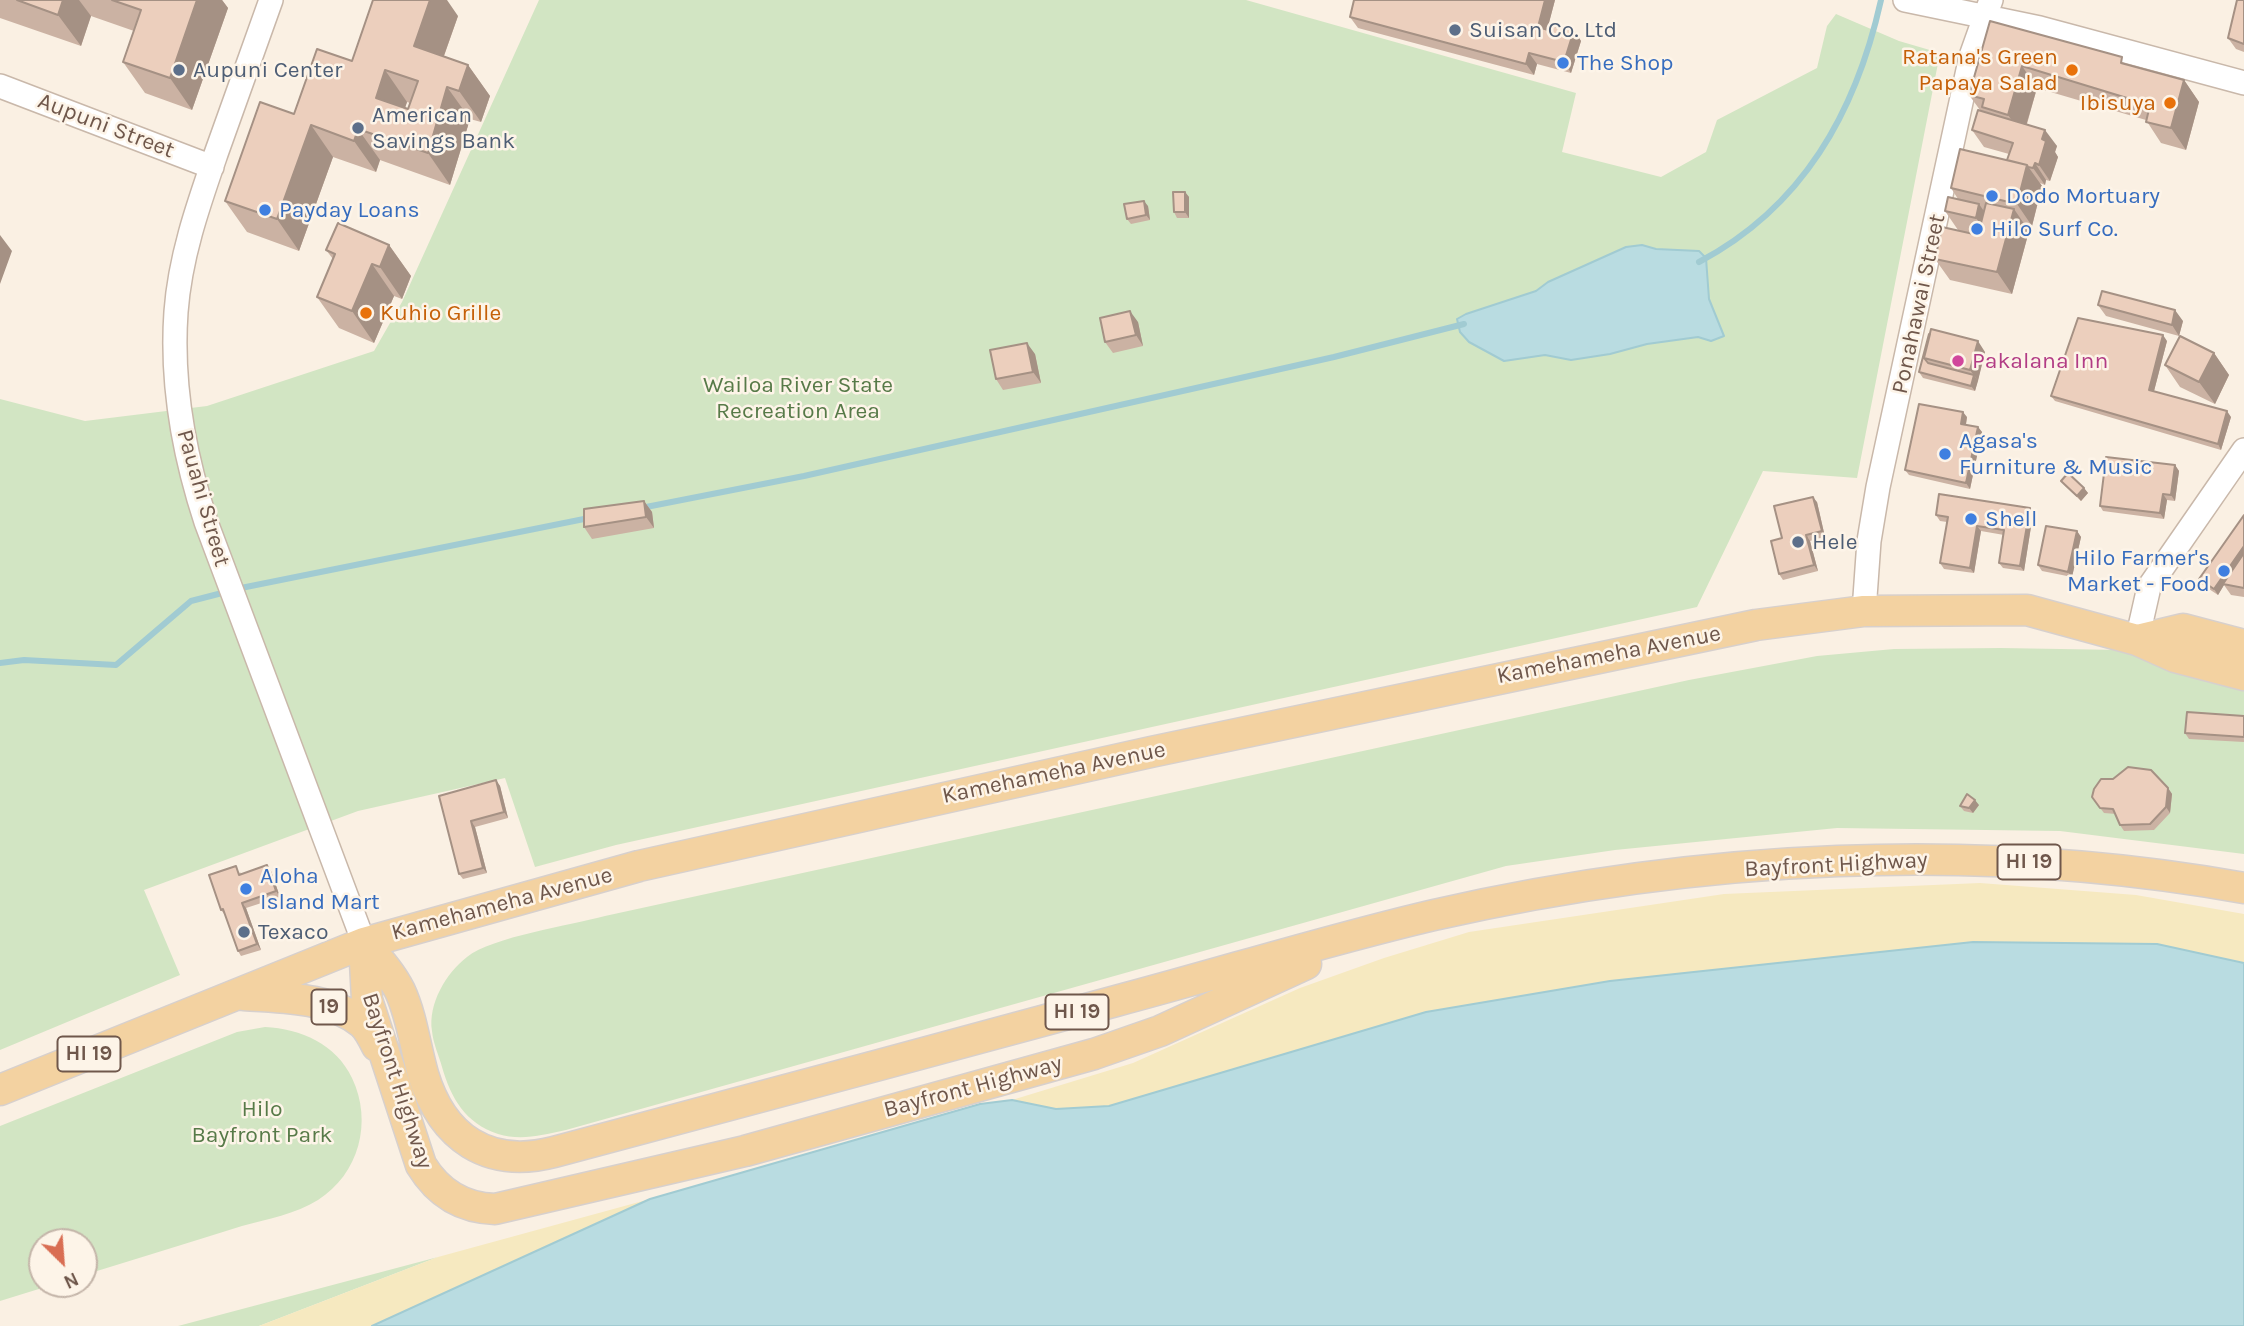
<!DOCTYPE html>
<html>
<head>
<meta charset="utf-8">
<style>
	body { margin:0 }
	#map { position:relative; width:2244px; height:1326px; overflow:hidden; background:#faf0e3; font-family:Karla,sans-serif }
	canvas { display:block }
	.north { position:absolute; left:28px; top:1228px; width:70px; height:70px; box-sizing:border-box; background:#fdf4e8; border:2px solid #c4b5a9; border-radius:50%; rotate:155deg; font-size:19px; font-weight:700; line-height:28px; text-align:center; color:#6f574b }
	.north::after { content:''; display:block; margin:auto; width:24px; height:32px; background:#d96e53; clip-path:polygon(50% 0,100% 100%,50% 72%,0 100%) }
</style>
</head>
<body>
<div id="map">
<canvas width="2244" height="1326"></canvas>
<div class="north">N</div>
</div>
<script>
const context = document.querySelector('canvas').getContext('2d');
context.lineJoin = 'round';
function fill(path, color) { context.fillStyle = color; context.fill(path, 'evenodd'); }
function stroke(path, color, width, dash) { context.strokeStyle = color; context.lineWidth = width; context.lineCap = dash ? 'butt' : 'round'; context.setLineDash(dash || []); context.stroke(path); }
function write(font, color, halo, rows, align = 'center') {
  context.font = font + ' Karla,sans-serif'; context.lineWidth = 5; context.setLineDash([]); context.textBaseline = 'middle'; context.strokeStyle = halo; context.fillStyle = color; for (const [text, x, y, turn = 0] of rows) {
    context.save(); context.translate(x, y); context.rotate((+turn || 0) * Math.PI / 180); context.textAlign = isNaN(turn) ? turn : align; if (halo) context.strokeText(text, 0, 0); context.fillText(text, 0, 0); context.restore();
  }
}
const green = new Path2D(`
	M539 0H1246L1576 93 1562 152 1661 177 1706 152 1717 120 1817 68 1827 26 1836 14 1899 41 1940 53 1857 478 1763 471 1697 607 616 845 535 867 505 778 358 811 144 890 180 975 0 1050V399L85 421 207 406 374 351 402 302Z
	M2001 648 2120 650 2244 681V854L2060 831 1837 828 1615 850 1506 866 566 1130C543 1135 521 1141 498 1134 465 1123 451 1098 442 1067 439 1056 433 1043 432 1031 428 1004 446 973 467 957 492 937 571 925 605 916L1689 680 1817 656 1894 649Z
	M265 1027C301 1029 336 1044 352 1078 373 1122 359 1174 318 1200 296 1214 267 1219 242 1226 190 1242 137 1259 84 1275V1242H42V1284H55L0 1301V1126L237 1032Z
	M438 1257 259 1326H178Z`);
const sand = new Path2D(`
	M1980 883 2136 895 2244 914V963L2157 944 1973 942 1610 981 1426 1012 1109 1106 1056 1109 1012 1100 1133 1063 1300 988 1384 958 1469 932 1724 894Z
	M650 1199 372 1326H259L438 1257Z`);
const water = new Path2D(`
	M1642 245 1656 249 1699 251 1706 258 1709 299 1724 336 1711 341 1698 337 1647 344 1610 354 1571 360 1545 355 1504 361 1469 342 1460 332 1457 319 1466 314 1536 291 1548 282 1626 247Z
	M1973 942 2157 944 2244 963V1326H372L650 1199 980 1104 1012 1100 1056 1109 1109 1106 1426 1012 1610 981Z`);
const stream = new Path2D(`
	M1699 262C1803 207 1856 112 1881 0
	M641 508 804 476 1334 357 1464 324
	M236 589 589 518
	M0 663 24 660 116 665 191 601 226 592`);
const minor = new Path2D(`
	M271 0C253 50 235 101 217 151 199 203 180 256 176 312 171 383 184 455 206 522L364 943
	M1905 0 2040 28 2244 83
	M0 86 212 167
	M1864 611 1869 541 1878 487 1971 56 1991 0
	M2137 640 2149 587 2244 450`);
const major = new Path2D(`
	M2137 640 2183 629 2244 645
	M364 943C377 958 391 973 400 991 412 1017 415 1046 423 1074 442 1138 488 1169 554 1152 741 1102 929 1052 1116 1001 1222 973 1327 940 1434 915 1698 855 1977 840 2244 888
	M364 943 367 1000 421 1165C438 1193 462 1208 495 1209L745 1151 1094 1054 1160 1031 1306 964
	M244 995C282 998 331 997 362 1023 368 1028 373 1038 377 1046
	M0 1090 364 943 639 866 1151 752 1756 625 1864 611 2027 610 2137 640 2175 657 2244 675`);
const wall = new Path2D(`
	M0 0H222L228 8 192 110 145 93 123 62 134 31 91 16 81 46 0 18Z
	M1555 0 1547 30H1574L1581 41 1571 73 1537 64 1534 75 1358 28 1350 17Z
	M2244 0V52L2236 49 2228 38Z
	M458 16 444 56 468 65 490 96 481 122 470 119 450 185 380 160 376 172 333 157 299 251 247 232 225 201 352 61ZM407 102 410 103 408 109 405 108Z
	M1990 21 2127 65 2184 80 2199 102 2186 150 2161 143 2146 120 2037 88 2027 124 2057 146 2055 152 2058 157 2050 181 2046 180 2045 185 2040 183 2042 186 2032 226 2024 224 2029 231 2012 294 1950 280 1935 259 1958 230 1945 211 1958 199 1951 188 2007 160 2009 154 1984 147 1972 130 1980 110 1969 95Z
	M1185 192 1189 197V218H1177L1174 212Z
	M1148 206 1150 220 1131 224 1127 219Z
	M389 245 411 276 402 299 394 296 374 343 339 328 317 297 333 259 326 250Z
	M2098 305 2183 321 2179 336 2106 316Z
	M1138 322 1143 346 1113 353 1105 342Z
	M1929 334 1985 352 1975 391 1923 378 1919 372Z
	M2167 341 2154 391 2231 417 2221 450 2055 401 2051 396Z
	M2214 353 2229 375 2215 404 2180 387 2165 365Z
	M1035 354 1041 383 1003 390 996 379Z
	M1967 417 1966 425 1978 427 1982 432 1970 489 1909 475 1905 470Z
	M2175 465 2179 471 2175 501 2167 500 2164 519 2103 511 2100 506Z
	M2061 481 2084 488 2088 493 2081 501 2065 486Z
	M644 501 652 512 654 528 592 539 584 527Z
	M1817 502 1825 537 1810 541 1818 571 1783 580 1779 574 1782 538Z
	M2030 508 2033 514 2024 571 2003 568 1999 563 2004 535 1981 531 1974 573 1944 569 1940 563 1947 522 1940 521 1936 515Z
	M2244 515V597L2231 595 2224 585 2218 595 2203 585 2199 579Z
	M2077 531 2081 537 2072 577 2042 571 2038 565Z
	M2244 716V742L2189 739 2185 733Z
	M2113 779 2168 788 2172 794 2170 813 2154 830 2124 831 2120 825 2116 814 2104 813 2092 797Z
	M496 780 500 786 508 818 475 827 487 873 463 879 459 874 439 796Z
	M1979 805 1973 813 1964 811 1960 806Z
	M271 871 280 897 246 908 261 950 241 956 238 951 225 915 221 910 240 872 241 874Z`);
const shadedWall = new Path2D(`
	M63 0H79L91 16 81 46 58 15Z
	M197 0H222L228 8 192 110 170 78Z
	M430 0H447L458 16 436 78 414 46Z
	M1545 0H1555L1545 38 1538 27Z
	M1574 30 1581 41 1571 73 1564 62Z
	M1529 53 1537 64 1534 75 1526 64Z
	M468 65 490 96 481 122 459 91Z
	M2022 66 2037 88 2023 136 2008 115Z
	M385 70 407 102 398 129 376 98Z
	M2184 80 2199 102 2186 150 2171 128Z
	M447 87 470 119 450 185 428 153Z
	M311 125 333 157 299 251 277 219Z
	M358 129 380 160 376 172 354 141Z
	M2045 130 2057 146 2055 152 2058 157 2050 181 2039 165 2042 139Z
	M2035 163 2046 180 2045 185 2033 168Z
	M2027 165 2042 186 2032 226 2017 204Z
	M1185 192 1189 197V218L1185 212Z
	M1144 201 1148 206 1150 220 1146 215Z
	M1979 204 1994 226 1991 240 1976 218Z
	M2014 209 2029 231 2012 294 1997 272Z
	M0 235 12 251 0 284Z
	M389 245 411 276 402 299 380 267Z
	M372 264 394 296 374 343 352 311Z
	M2175 310 2183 321 2179 336 2172 325Z
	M1130 311 1138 322 1143 346 1136 335Z
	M2163 335 2167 341 2153 395 2149 390Z
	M1978 341 1985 352 1978 381 1970 370Z
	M1027 343 1035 354 1041 383 1033 372Z
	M2214 353 2229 375 2215 404 2199 382Z
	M1974 375 1978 381 1975 391 1971 386Z
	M2227 411 2231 417 2221 450 2218 444Z
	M1963 412 1967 417 1965 429 1961 424Z
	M1978 427 1982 432 1970 489 1966 483Z
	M2175 465 2179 471 2175 501 2171 495Z
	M2084 488 2088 493 2081 501 2077 496Z
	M2163 494 2167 500 2164 519 2160 513Z
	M1813 497 1817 502 1825 537 1822 531Z
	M644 501 652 512 654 528 646 517Z
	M2030 508 2033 514 2024 571 2020 566Z
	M1977 526 1981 531 1974 573 1970 568Z
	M2077 531 2081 537 2072 577 2068 572Z
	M1806 535 1810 541 1818 571 1814 565Z
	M2244 546V557L2223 584 2224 585 2218 595 2214 589Z
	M496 780 500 786 508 818 504 812Z
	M2168 788 2172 794 2170 813 2166 807Z
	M1975 800 1979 805 1973 813 1969 808Z
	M471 821 475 827 487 873 483 868Z
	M267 865 271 871 280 897 276 891Z
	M242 903 246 908 261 950 257 944Z`);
const building = new Path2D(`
	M17 0H63L58 15Z
	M112 0H197L170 78 123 62 141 10Z
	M373 0H430L414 46 468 65 459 91 447 87 428 153 358 129 354 141 311 125 277 219 225 201 260 102 294 114 317 49 352 61ZM385 70 418 81 408 109 376 98Z
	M1354 0H1545L1538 27 1548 30 1550 25 1574 30 1564 62 1529 53 1526 64 1350 17Z
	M2237 0H2244V44L2228 38Z
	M1990 21 2122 57 2121 63 2184 80 2171 128 2146 122 2150 105 2022 66 2008 115 1982 107 1984 99 1969 95Z
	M1978 110 2045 130 2042 139 2046 141 2039 165 2035 163 2033 168 2028 167 2027 165 2007 160 2013 143 1972 130Z
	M1960 149 2027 165 2017 204 1951 188Z
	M1173 192H1185V212H1174Z
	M1948 197 1979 204 1976 218 1945 211Z
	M1144 201 1146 215 1127 219 1124 204Z
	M1986 203 2014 209 1997 272 1935 259 1942 227 1978 235Z
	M338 223 389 245 380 267 372 264 352 311 317 297 335 254 326 250Z
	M2102 291 2175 310 2172 325 2098 305Z
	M1130 311 1136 335 1105 342 1100 318Z
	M2078 318 2163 335 2149 390 2227 411 2218 444 2051 396Z
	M1931 329 1978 341 1970 370 1924 358Z
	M1929 334H1930L1924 358 1928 363 1974 375 1971 386 1919 372Z
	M2180 336 2214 353 2199 382 2165 365Z
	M1027 343 1033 372 996 379 990 350Z
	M1919 404 1963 412 1961 424 1978 427 1966 483 1905 470Z
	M2106 457 2175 465 2171 495 2163 494 2160 513 2100 506Z
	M2068 473 2084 488 2077 496 2061 481Z
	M1939 494 2030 508 2020 566 1999 563 2004 530 1977 526 1970 568 1940 563 1948 517 1936 515Z
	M1813 497 1822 531 1806 535 1814 565 1779 574 1771 541 1782 538 1774 506Z
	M644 501 646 517 584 527V509Z
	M2244 515V546L2214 589 2199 579Z
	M2046 526 2077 531 2068 572 2038 565Z
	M2244 553V588L2223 584Z
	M2187 712 2244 716V737L2185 733Z
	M2128 767 2151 770 2168 788 2166 807 2150 824 2120 825 2113 809 2100 808 2092 797 2094 789 2101 779H2113Z
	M496 780 504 812 471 821 483 868 459 874 439 796Z
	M1967 794 1975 800 1969 808 1960 806Z
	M267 865 276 891 242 903 257 944 238 951 223 909 221 910 209 875 236 866 239 875Z`);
const markers = [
	[1455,30,7,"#5c6f8a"],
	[1563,63,7,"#3f7fe0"],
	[179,70,7,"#5c6f8a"],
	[2072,70,7,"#e8710a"],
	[2170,103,7,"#e8710a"],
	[358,128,7,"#5c6f8a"],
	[1992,196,7,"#3f7fe0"],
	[265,210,7,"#3f7fe0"],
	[1977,229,7,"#3f7fe0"],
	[366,313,7,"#e8710a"],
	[1958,361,7,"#d1479c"],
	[1945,454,7,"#3f7fe0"],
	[1971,519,7,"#3f7fe0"],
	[1798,542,7,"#5c6f8a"],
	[2224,571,7,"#3f7fe0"],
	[246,889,7,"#3f7fe0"],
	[244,932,7,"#5c6f8a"]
];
const shields = [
	[2029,862,63],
	[329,1007,35],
	[1077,1012,63],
	[89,1054,63]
];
const shieldNames = [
	["HI 19",2029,862],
	["19",329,1007],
	["HI 19",1077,1012],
	["HI 19",89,1054]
];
const serviceNames = [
	["Suisan Co. Ltd",1469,30],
	["Aupuni Center",193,70],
	["American",372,115],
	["Savings Bank",372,141],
	["Hele",1812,542],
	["Texaco",258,932]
];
const foodNames = [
	["Ratana's Green",2058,57],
	["Papaya Salad",2058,83],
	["Ibisuya",2156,103],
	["Kuhio Grille",380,313,"left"]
];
const shopNames = [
	["The Shop",1577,63],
	["Dodo Mortuary",2006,196],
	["Payday Loans",279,210],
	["Hilo Surf Co.",1991,229],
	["Agasa's",1959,441],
	["Furniture & Music",1959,467],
	["Shell",1985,519],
	["Hilo Farmer's",2210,558,"right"],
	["Market - Food",2210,584,"right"],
	["Aloha",260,876],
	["Island Mart",260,902]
];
const streetNames = [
	["Aupuni Street",106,126,21],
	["Ponahawai Street",1919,304,-78],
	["Pauahi Street",203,498,74],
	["Kamehameha Avenue",1609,655,-11],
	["Kamehameha Avenue",1054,773,-12],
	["Bayfront Highway",1836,865,-3],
	["Kamehameha Avenue",502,904,-15],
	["Bayfront Highway",397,1081,72],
	["Bayfront Highway",973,1087,-15]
];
const hotelNames = [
	["Pakalana Inn",1972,361]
];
const parkNames = [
	["Wailoa River State",798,385],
	["Recreation Area",798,411],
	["Hilo",262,1109],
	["Bayfront Park",262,1135]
];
fill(green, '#d2e5c3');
fill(sand, '#f6e9c0');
fill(water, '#b9dce1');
stroke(water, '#a1cbd2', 2);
stroke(stream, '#a1cbd2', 6);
stroke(minor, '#c9b8aa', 26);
stroke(major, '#d7d0cd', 33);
stroke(minor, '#fff', 23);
stroke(major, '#f3d2a1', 30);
fill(wall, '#cbb2a3');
fill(shadedWall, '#a59184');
fill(building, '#eccfbd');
stroke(building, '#a59184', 2);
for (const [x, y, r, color] of markers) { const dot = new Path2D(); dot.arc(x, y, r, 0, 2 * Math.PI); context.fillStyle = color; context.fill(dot); stroke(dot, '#fdf4e8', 2.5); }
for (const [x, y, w] of shields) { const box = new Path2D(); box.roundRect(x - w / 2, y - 17.5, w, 35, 5); context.fillStyle = '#fdf4e8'; context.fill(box); stroke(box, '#6f574b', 2); }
write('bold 21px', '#6f574b', null, shieldNames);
write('23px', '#4e5e75', '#fdf4e8', serviceNames, 'left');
write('23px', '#c56008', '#fdf4e8', foodNames, 'right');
write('23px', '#366cbe', '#fdf4e8', shopNames, 'left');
write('23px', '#6f574b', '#fdf4e8', streetNames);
write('23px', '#b23c85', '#fdf4e8', hotelNames, 'left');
write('23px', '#577a48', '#fdf4e8', parkNames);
</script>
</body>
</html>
